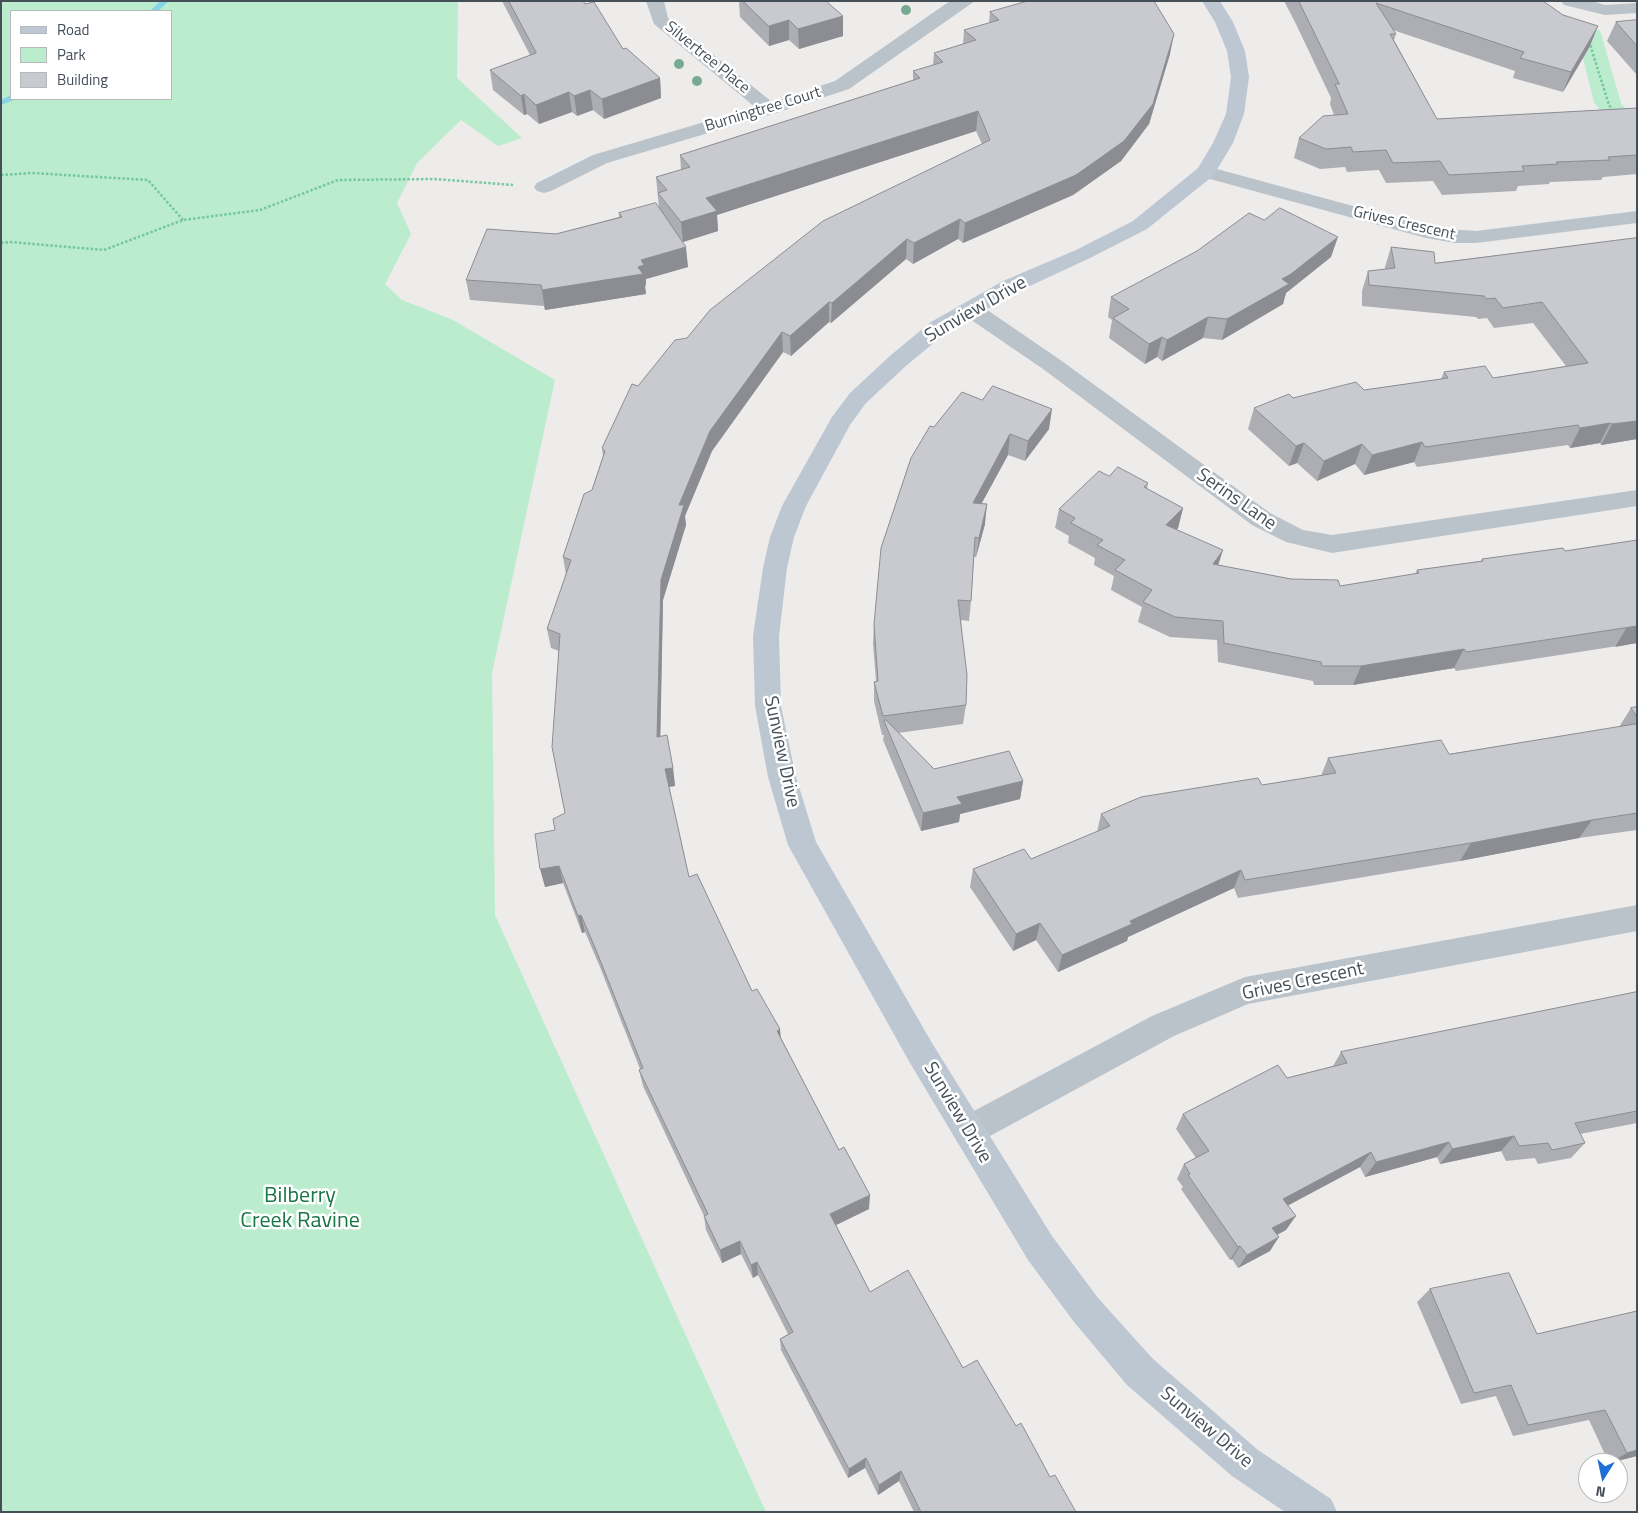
<!DOCTYPE html>
<html>
<head>
<meta charset="utf-8">
<style>
	body { margin:0 }
	#map { position:relative; width:1638px; height:1513px; overflow:hidden; background:#eeebeb; font-family:"Titillium Web",sans-serif }
	canvas { display:block }
	.frame { position:absolute; inset:0; border:2px solid #454f58; pointer-events:none }
	.legend { position:absolute; left:10px; top:10px; width:162px; height:90px; box-sizing:border-box; background:#fff; border:1px solid #b5b9bc; margin:0; padding:6px 9px; list-style:none; font-size:15px; color:#454f58 }
	.legend li { display:flex; align-items:center; gap:10px; height:25px }
	.legend b { width:25px; border:1px solid #b5b9bc }
	.north { position:absolute; left:1578px; top:1453px; width:50px; height:50px; box-sizing:border-box; background:#fff; border:1px solid #b5b9bc; border-radius:50%; rotate:190deg; font-size:14px; font-weight:700; line-height:20px; text-align:center; color:#454f58 }
	.north::after { content:''; display:block; margin:auto; width:18px; height:22px; background:#206fd3; clip-path:polygon(50% 0,100% 100%,50% 72%,0 100%) }
</style>
</head>
<body>
<div id="map">
<canvas width="1638" height="1513"></canvas>
<div class="frame"></div>
<ul class="legend">
<li><b style="height:6px;background:#bcc7d2"></b>Road</li>
<li><b style="height:14px;background:#baeccd"></b>Park</li>
<li><b style="height:14px;background:#c8cad0"></b>Building</li>
</ul>
<div class="north">N</div>
</div>
<script>
const context = document.querySelector('canvas').getContext('2d');
context.lineJoin = 'round';
function fill(path, color) { context.fillStyle = color; context.fill(path, 'evenodd'); }
function stroke(path, color, width, dash) { context.strokeStyle = color; context.lineWidth = width; context.lineCap = dash ? 'butt' : 'round'; context.setLineDash(dash || []); context.stroke(path); }
function write(font, color, halo, rows, align = 'center') {
  context.font = font + ' "Titillium Web",sans-serif'; context.lineWidth = 5; context.setLineDash([]); context.textBaseline = 'middle'; context.strokeStyle = halo; context.fillStyle = color; for (const [text, x, y, turn = 0] of rows) {
    context.save(); context.translate(x, y); context.rotate((+turn || 0) * Math.PI / 180); context.textAlign = isNaN(turn) ? turn : align; if (halo) context.strokeText(text, 0, 0); context.fillText(text, 0, 0); context.restore();
  }
}
const green = new Path2D(`
	M1 1H458L457 78 522 138 498 146 461 120 417 163 397 203 411 234 385 284 402 300 453 320 555 380 492 673 495 915 766 1512H1ZM11 11H171V99H11Z
	M1575 27 1600 30 1621 103 1637 124V161L1594 102Z`);
const stream = new Path2D(`
	M160 1H169L158 11H150Z
	M11 95V99L14 100 1 105V100Z`);
const path = new Path2D(`
	M1589 41 1609 105 1614 112
	M1 175 32 173 148 180 183 220
	M1 243 10 242 104 250 183 220 260 210 338 180 435 179 513 185`);
const street = new Path2D(`
	M646 1H664L668 18 772 102 835 81 947 3 951 1H975L849 89 776 113 607 163 551 191 544 193 537 191 534 187 537 183 593 155 755 107 654 24Z
	M1561 1H1592L1605 5 1637 3V13L1605 15 1564 5Z
	M1206 166 1434 228 1476 231 1637 211V223L1476 243H1455L1426 238 1199 176 1196 172 1199 168Z
	M972 303 980 305 1059 359 1270 513 1303 530 1332 535 1637 490V506L1332 553 1286 542 1252 525 1043 369 964 315 961 310 964 305Z
	M1637 905V931L1248 1004 1174 1036 979 1142 968 1146 957 1142 952 1131 957 1120 1152 1016 1245 977Z`);
const secondary = new Path2D(`
	M1202 1H1220L1233 22 1245 51 1249 77 1244 114 1233 143 1213 176 1147 229 1090 258 1019 291 947 332 907 365 866 403 850 425 806 506 794 537 787 568 779 636 781 706 796 777 816 842 932 1043 1052 1236 1098 1298 1153 1359 1258 1450 1331 1499 1337 1512H1285L1232 1476 1127 1385 1074 1322 1028 1260 910 1063 788 845 768 777 755 706 753 636 763 568 770 537 782 506 832 417 850 393 891 355 931 322 1003 281 1076 250 1133 221 1198 168 1213 143 1226 114 1231 77 1227 51 1215 22Z`);
const trees = [
	[906,10],
	[679,64],
	[697,81]
];
const wall = new Path2D(`
	M502 1H583L623 49 660 78 661 98 604 119 593 110 577 116 572 112 539 124 527 114 524 115 493 90 490 70 530 55Z
	M739 1H826L843 36 799 49 789 40 769 46 740 17Z
	M1284 1H1543L1590 46 1563 92 1513 78 1515 71 1393 30 1396 34 1394 40 1437 119 1637 108V174L1603 177 1601 180 1550 182 1549 184 1518 186 1516 191 1442 195 1433 181 1386 183 1379 170 1347 172 1345 167 1320 169 1294 158 1299 138 1334 115 1330 104 1331 98 1296 24Z
	M990 12 1170 54 1149 124 1121 161 1073 195 963 243 958 239 913 264 906 259 831 323 829 322 791 356 783 352 712 451 685 516 686 525 663 600 660 737 673 768 675 786 669 787 689 877 752 991 780 1029 781 1038 869 1209 836 1225 870 1292 963 1368 1016 1426 1050 1477 1076 1512H914L899 1481 878 1495 865 1468 848 1478 781 1350 780 1339 788 1334 758 1275 753 1278 741 1254 722 1263 706 1230 704 1216 643 1086 639 1070 640 1069 600 967 585 932 582 933 563 883 545 887 555 830 565 813 559 651 551 648 547 629 566 575 563 557 592 490 603 456 602 448 638 386 687 338 982 144 976 131 717 215 718 231 683 242 688 267 646 279V285L645 286 646 294 545 310 544 306 470 300 466 280 556 234 619 217V213L659 208 656 177 681 170 680 155 913 80V71L933 65 934 53 963 44 964 30 989 23Z
	M1637 20V75L1607 41 1616 22Z
	M1637 238V439L1601 445 1600 443 1570 448 1568 445 1417 467 1414 462 1364 475 1355 464 1317 481 1297 463 1289 466 1248 429 1254 408 1293 398 1364 390 1441 379 1444 372 1493 378 1566 366 1533 323 1494 328 1487 318 1478 319 1476 317 1362 306V291L1368 271 1385 269V267L1391 247 1435 263Z
	M1331 257 1286 293 1283 304 1222 340 1203 338 1162 361 1157 357 1145 364 1109 338 1112 320 1108 317 1111 297Z
	M934 427 1049 429 1025 461 1008 455 981 504 985 524 976 557H974L971 601 969 621 961 620 966 705 963 724 898 733 934 769 1023 781 1020 799 960 814 959 822 921 831 883 740 884 735H882L874 701V682L876 681 873 644 874 624Z
	M1109 476 1148 483 1147 489 1183 508 1178 528 1177 530 1218 565 1291 579 1340 586 1415 574 1417 570 1481 561 1482 559 1565 551 1637 540V643L1456 671 1454 668 1353 685H1314L1313 681 1218 662 1217 640 1170 637 1138 622 1142 607 1111 590 1114 576 1094 565 1095 558 1068 543 1069 536 1055 528 1059 509Z
	M1637 707V830L1579 838 1460 861 1238 898 1234 888 1128 937 1127 941 1058 972 1036 940 1013 951 970 887 973 869 1031 859 1097 832 1101 814 1262 785 1321 776 1328 758 1449 754 1619 727 1631 708Z
	M1637 992V1123L1580 1134 1585 1143 1571 1158 1538 1164 1535 1158 1506 1161 1501 1151 1440 1164 1437 1157 1365 1177 1360 1167 1288 1205 1286 1230 1277 1235 1270 1251 1238 1268 1232 1259 1230 1260 1181 1189 1183 1187 1177 1179 1184 1164 1196 1158 1176 1129 1183 1114 1287 1078 1333 1066 1341 1052Z
	M1430 1289 1537 1334 1637 1311V1456L1609 1463 1589 1420 1513 1436 1496 1396 1461 1404 1417 1302Z`);
const shadedWall = new Path2D(`
	M843 16V36L799 49 798 29Z
	M789 20V40L769 46V26Z
	M1598 26 1590 46 1563 92 1571 72Z
	M1174 34 1170 54 1149 124 1121 161 1073 195 963 243 965 223Z
	M660 78 661 98 604 119 602 99Z
	M590 90 593 110 577 116 574 96Z
	M569 92 572 112 539 124 536 105Z
	M524 94 527 114 524 115 521 96Z
	M978 111 976 131 717 215 718 231 683 242 681 222 706 198Z
	M960 219 958 239 913 264 914 243Z
	M1338 237 1331 257 1286 293 1283 304 1222 340 1227 319Z
	M907 239 906 259 831 323 832 303Z
	M686 247 688 267 646 279V285L645 286 646 294 545 310 542 290 638 267 641 260Z
	M829 302V322L791 356 790 336Z
	M1208 317 1203 338 1162 361 1167 340Z
	M782 332 783 352 712 451 685 516 686 525 663 600 660 756 657 737 661 580 679 505 710 431Z
	M1162 337 1157 357 1145 364 1149 344Z
	M1052 409 1049 429 1025 461 1028 441Z
	M1637 421V439L1601 445 1612 424Z
	M1610 423 1600 443 1570 448 1580 428Z
	M1010 434 1008 455 971 523 973 503Z
	M1422 442 1414 462 1364 475 1372 455Z
	M1304 443 1297 463 1289 466 1296 446Z
	M1362 444 1355 464 1317 481 1324 461Z
	M987 504 985 524 976 557 979 538Z
	M1183 508 1178 528 1161 545 1166 525Z
	M1223 550 1217 569 1213 564Z
	M1637 626V643L1615 647 1627 627Z
	M1464 649 1454 668 1353 685 1361 666Z
	M673 768 675 786 667 787 665 769Z
	M1023 781 1020 799 960 814 959 822 921 831 923 813 957 797Z
	M1592 820 1579 838 1460 861 1471 843Z
	M559 866 563 883 545 887 540 869Z
	M1241 870 1234 888 1128 937 1127 941 1058 972 1062 955 1130 921Z
	M581 915 585 932 582 933 578 916Z
	M1040 923 1036 940 1013 951 1016 934Z
	M780 1029 781 1045 777 1031Z
	M1514 1136 1501 1151 1440 1164 1452 1149Z
	M1449 1142 1437 1157 1365 1177 1376 1162Z
	M1371 1152 1360 1167 1274 1213 1283 1199Z
	M870 1195 869 1209 830 1228V1214Z
	M1296 1216 1286 1230 1263 1242 1272 1228Z
	M1279 1237 1270 1251 1238 1268 1247 1255Z
	M740 1241 741 1254 722 1263 720 1250Z
	M1240 1246 1232 1259 1230 1260 1238 1247Z
	M757 1262 758 1275 753 1278 751 1265Z
	M1637 1450V1456L1609 1463 1627 1453Z
	M866 1458 865 1468 848 1478 849 1469Z
	M901 1471 899 1481 878 1495 879 1485Z`);
const building = new Path2D(`
	M509 1H583L585 4 594 2 623 49 626 48 660 78 602 99 590 90 574 96 569 92 536 105 524 94 521 96 490 70 536 53Z
	M743 1H826L843 16 798 29 789 20 769 26Z
	M1028 1H1154L1174 34 1153 104 1124 141 1076 175 965 223 960 219 914 243 907 239 832 303 829 302 790 336 782 332 710 431 679 505H684L661 580 657 737 667 735 673 768 665 769 689 877 697 874 752 991 757 989 780 1029 777 1031 839 1150 844 1147 870 1195 830 1214 870 1292 908 1270 963 1368 977 1360 1016 1426 1021 1423 1050 1477 1055 1475 1076 1512H921L901 1471 879 1485 866 1458 849 1469 780 1339 793 1332 757 1262 751 1265 740 1241 720 1250 704 1216 708 1214 639 1070 643 1068 596 950 581 915 578 916 559 866 540 869 535 834 555 830 553 819 565 813 552 747 560 634 547 629 571 560 563 557 584 494 592 490 605 451 602 448 632 384 638 386 675 340 687 338 710 310 823 221 990 140 978 111 706 198 717 211 681 222 658 193 667 190 656 177 690 167 680 155 920 78 913 71 943 62 934 53 976 40 964 30 999 20 990 12Z
	M1299 1H1543L1563 15 1598 26 1571 72 1520 58 1524 52 1376 3 1396 34H1390L1437 119 1637 108V155L1608 157 1610 160 1556 162 1558 164 1522 166 1524 171 1449 175 1440 161 1393 163 1386 150 1353 152 1351 147 1326 149 1299 138 1323 116 1348 114 1335 84H1339Z
	M1637 20V46L1616 22Z
	M656 203 686 247 641 260 644 265 638 267 643 274 542 290 541 285 466 280 487 229 556 234 622 217 619 213Z
	M1280 208 1338 237 1291 274 1282 279 1289 284 1227 319 1208 317 1167 340 1162 337 1149 344 1113 318 1129 309 1111 297 1197 251 1249 213 1264 220Z
	M1637 238V421L1612 424 1610 423 1580 428 1578 425 1425 447 1422 442 1372 455 1362 444 1324 461 1304 443 1296 446 1254 408 1289 394 1293 398 1356 382 1364 390 1448 378 1444 372 1485 366 1493 378 1588 363 1542 302 1503 308 1495 298 1486 299 1484 296 1369 285 1368 271 1395 268 1391 247 1434 252 1435 263Z
	M993 386 1052 409 1028 441 1010 434 973 503 987 504 979 538 975 537 971 601 958 600 967 675 966 705 883 716 874 682 878 681 874 624 881 548 911 458 930 426 934 427 962 392 982 400Z
	M1118 467 1148 483 1144 487 1183 508 1166 525 1223 550 1213 564 1291 579 1338 580 1340 586 1419 573 1417 570 1483 561 1482 559 1563 548 1565 551 1637 540V626L1466 652 1464 649 1361 666H1322L1321 662 1224 643 1223 621 1175 617 1143 602 1152 590 1115 570 1125 560 1097 545 1103 540 1071 523 1075 518 1059 509 1099 471 1109 476Z
	M1637 707V717L1631 708Z
	M886 720 934 769 1009 751 1023 781 957 797 962 804 923 813 884 721Z
	M1637 724V813L1592 820 1471 843 1245 880 1241 870 1130 921 1132 924 1062 955 1040 923 1016 934 973 869 1024 849 1031 859 1110 826 1101 814 1141 797 1258 778 1262 785 1336 773 1328 758 1441 740 1449 754Z
	M1637 992V1111L1575 1123 1585 1143 1552 1150 1548 1143 1519 1146 1514 1136 1452 1149 1449 1142 1376 1162 1371 1152 1283 1199 1296 1216 1272 1228 1279 1237 1247 1255 1240 1246 1238 1247 1188 1175 1190 1174 1184 1164 1209 1151 1183 1114 1278 1065 1287 1078 1347 1063 1341 1052Z
	M1509 1273 1537 1334 1637 1311V1450L1627 1453 1605 1410 1528 1425 1511 1385 1474 1393 1430 1289Z`);
const farStreetnames = [
	["Silvertree Place",707,58,39],
	["Burningtree Court",763,110,-17],
	["Grives Crescent",1404,224,13]
];
const streetNames = [
	["Sunview Drive",976,310,-30],
	["Serins Lane",1236,500,35],
	["Sunview Drive",781,752,78],
	["Grives Crescent",1303,982,-12],
	["Sunview Drive",957,1113,59],
	["Sunview Drive",1206,1428,40]
];
const nearParknames = [
	["Bilberry",300,1197],
	["Creek Ravine",300,1222]
];
fill(green, '#baeccd');
fill(stream, '#88d4e7');
stroke(path, '#73c89e', 2.5, [2.5, 2]);
fill(street, '#bac3ca');
fill(secondary, '#bcc7d2');
context.fillStyle = '#79aa91';
for (const [x, y] of trees) { context.beginPath(); context.arc(x, y, 5, 0, 2 * Math.PI); context.fill(); }
fill(wall, '#acaeb3');
fill(shadedWall, '#8c8d92');
fill(building, '#c8cad0');
stroke(building, '#8c8d92', 1);
write('16px', '#454f58', '#fff', farStreetnames);
write('19px', '#454f58', '#fff', streetNames);
write('22px', '#1a7547', '#fff', nearParknames);
</script>
</body>
</html>
